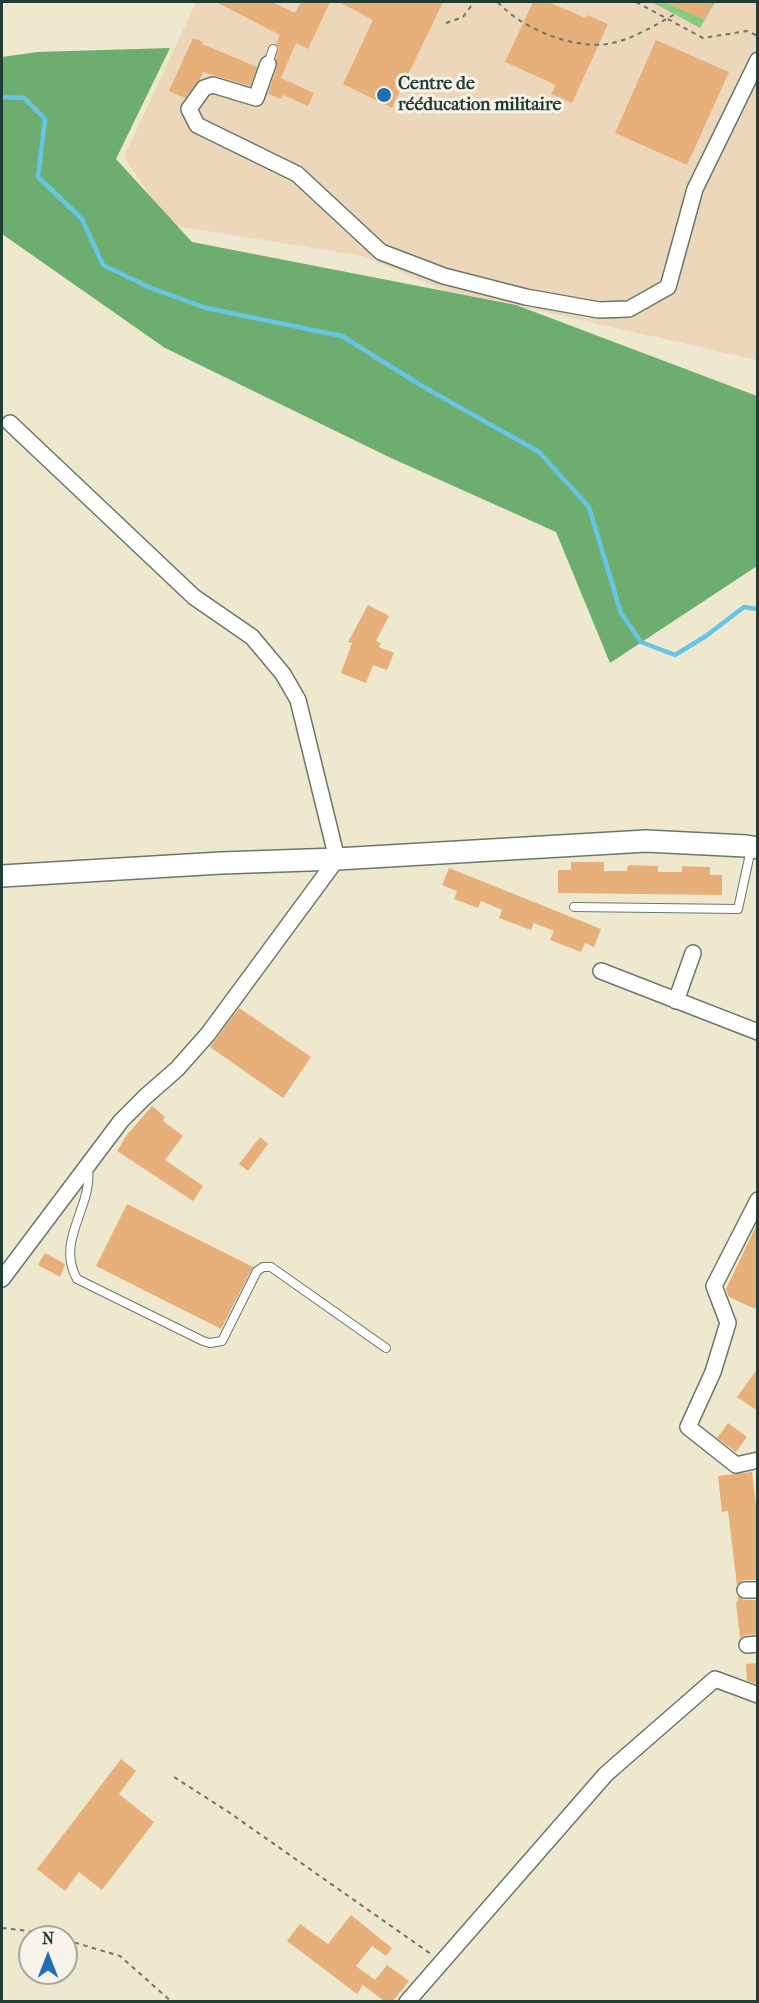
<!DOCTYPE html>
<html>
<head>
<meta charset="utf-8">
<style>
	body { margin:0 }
	#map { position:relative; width:759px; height:2003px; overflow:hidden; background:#eee8ce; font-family:"IM FELL French Canon",serif }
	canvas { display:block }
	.frame { position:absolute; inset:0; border:3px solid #1f3d34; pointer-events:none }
	.north { position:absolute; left:18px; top:1925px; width:60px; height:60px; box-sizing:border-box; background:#f7f3e8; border:2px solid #a1aaa0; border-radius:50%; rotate:0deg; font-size:16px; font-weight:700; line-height:24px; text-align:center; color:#1f3d34 }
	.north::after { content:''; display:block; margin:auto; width:21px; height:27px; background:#1f6fb2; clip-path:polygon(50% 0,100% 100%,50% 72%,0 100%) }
</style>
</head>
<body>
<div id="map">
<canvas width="759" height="2003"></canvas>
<div class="frame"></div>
<div class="north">N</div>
</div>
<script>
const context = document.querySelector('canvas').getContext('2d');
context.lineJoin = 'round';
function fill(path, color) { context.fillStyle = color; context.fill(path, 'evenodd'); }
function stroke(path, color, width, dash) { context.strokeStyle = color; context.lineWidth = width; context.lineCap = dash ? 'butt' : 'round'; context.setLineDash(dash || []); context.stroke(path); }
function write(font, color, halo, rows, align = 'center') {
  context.font = font + ' "IM FELL French Canon",serif'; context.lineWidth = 6; context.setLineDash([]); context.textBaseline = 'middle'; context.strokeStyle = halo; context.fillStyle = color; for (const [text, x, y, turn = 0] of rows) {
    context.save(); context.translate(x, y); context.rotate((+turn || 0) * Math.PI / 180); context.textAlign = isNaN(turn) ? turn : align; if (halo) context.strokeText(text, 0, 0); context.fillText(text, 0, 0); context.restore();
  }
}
const built = new Path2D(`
	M196 2H757V360L514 305 446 291 362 256 170 225 124 157Z`);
const green = new Path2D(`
	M652 2H715L700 28Z`);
const forest = new Path2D(`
	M170 48 116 159 192 242 516 305 757 396V566L610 663 556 532 391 458 165 348 2 234V57L37 52Z`);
const stream = new Path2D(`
	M2 97 24 98 45 119 38 177 82 219 103 265 151 288 206 308 342 336 422 386 539 452 589 507 621 613 641 642 675 655 706 636 744 607 758 609`);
const building = new Path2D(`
	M216 2H272L295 13 301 2H330L308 49 296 43 281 78 314 93 308 106 283 95 281 99 268 94 277 67 276 59 279 48 276 44 280 35Z
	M339 2H443L392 108 343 84 373 20Z
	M533 2H548L586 18 587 15 608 24 572 103 551 94 556 85 505 62Z
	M664 2H713L705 20Z
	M193 38 203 42 202 44 257 67 250 86 203 72 200 79 185 98 169 91Z
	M656 40 729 72 687 165 615 133Z
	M368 605 389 616 376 641 381 643 379 647 394 653 387 670 373 665 366 683 341 673 352 643 348 642Z
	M571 862H604V871H627L628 865 658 866V872H682V866L710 867V875H722V895L558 893V870H571Z
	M449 868 601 929 594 947 585 943 581 952 550 940 554 931 534 923 531 930 499 918 502 910 481 901 478 908 454 899 457 891 442 885Z
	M239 1008 311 1057 283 1098 210 1047Z
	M152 1106 165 1117 163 1121 183 1136 165 1160 203 1186 193 1201 117 1151 126 1136Z
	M260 1137 268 1144 248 1171 239 1164Z
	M127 1204 253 1267 221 1329 96 1266Z
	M758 1222V1302L755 1309 729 1297 726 1289Z
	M45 1253 65 1264 60 1277 38 1265Z
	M758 1368V1411L737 1397Z
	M728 1423 747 1437 736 1452 717 1438Z
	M752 1472 758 1521V1580H744L737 1585 728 1511 722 1512 718 1476Z
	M738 1596 744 1600H758V1634L746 1635 740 1638 736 1602 738 1601Z
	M758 1663V1684L747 1681 746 1664Z
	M121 1759 136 1771 119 1794 154 1822 102 1890 79 1872 65 1891 37 1869Z
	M351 1915 392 1948 386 1956 372 1946 356 1966 375 1980 387 1965 409 1981 393 2001H384L363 1985 357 1994 287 1941 300 1924 328 1944Z`);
const path = new Path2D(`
	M498 2C520 28 573 49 607 44 629 41 656 25 675 14
	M636 2 703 38 747 31 758 36
	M446 23 463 17 474 2
	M174 1777 227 1811 431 1954
	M2 1928 45 1933 58 1937
	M66 1940 120 1956 172 2002`);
const lane = new Path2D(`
	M268 64 273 49
	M574 907 738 909 751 849
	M88 1168C93 1208 55 1240 77 1279L203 1341 210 1343 222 1341 257 1271 263 1267H271L386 1348`);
const street = new Path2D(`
	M268 64 256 98 213 85 204 88 189 109 197 125 297 174 381 252 444 276 526 297 599 310 629 309 668 287 695 189 758 60
	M601 971 758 1032
	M676 1001 693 953
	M758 1200 714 1286 728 1323 713 1372 688 1427 736 1465 758 1460
	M2 1279 121 1121 145 1097 177 1069 208 1034 337 859 298 700 283 674 252 637 194 597 10 423
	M745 1590H758
	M747 1645 758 1644
	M407 2002 606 1774 715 1679 758 1695`);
const secondary = new Path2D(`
	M2 876 221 863 337 859 646 841 746 846 758 848`);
const markers = [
	[384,95,8,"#1f6fb2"]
];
const poiNames = [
	["Centre de",398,85],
	["rééducation militaire",398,106]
];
fill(built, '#edd7bb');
fill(green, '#87ca82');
fill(forest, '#6dae70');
stroke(stream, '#65c5e3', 4.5);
fill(building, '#e7b07b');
stroke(lane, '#67796a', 10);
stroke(street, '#67796a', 18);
stroke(secondary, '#67796a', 24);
stroke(path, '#67796a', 2, [4.5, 4.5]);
stroke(lane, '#fff', 8);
stroke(street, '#fff', 15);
stroke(secondary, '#fff', 21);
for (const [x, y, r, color] of markers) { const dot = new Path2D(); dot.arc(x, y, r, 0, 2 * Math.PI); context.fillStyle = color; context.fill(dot); stroke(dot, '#f7f3e8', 2); }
write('bold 18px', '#1f3d34', '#f7f3e8', poiNames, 'left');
</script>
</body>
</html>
